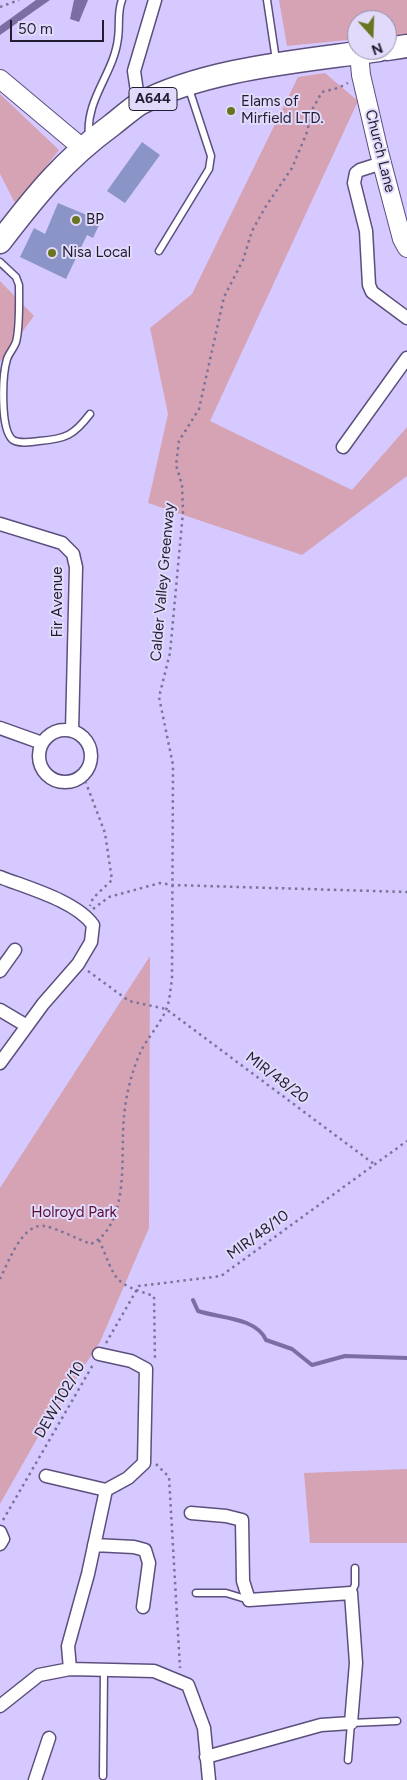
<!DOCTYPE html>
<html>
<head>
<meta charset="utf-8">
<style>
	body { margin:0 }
	#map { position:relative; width:407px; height:1780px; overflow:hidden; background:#d6c9ff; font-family:Figtree,sans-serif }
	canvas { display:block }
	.north { position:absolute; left:347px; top:10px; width:50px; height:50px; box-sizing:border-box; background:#e2dafb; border:1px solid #958ea9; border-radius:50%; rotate:160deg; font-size:14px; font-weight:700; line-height:20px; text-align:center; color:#211c2f }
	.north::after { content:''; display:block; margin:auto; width:18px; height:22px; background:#69741e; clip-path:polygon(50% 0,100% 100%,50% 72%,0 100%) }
	.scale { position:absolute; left:10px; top:20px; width:94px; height:22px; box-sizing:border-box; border:2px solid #211c2f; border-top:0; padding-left:6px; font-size:15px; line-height:18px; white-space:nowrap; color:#211c2f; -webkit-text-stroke:4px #e2dafb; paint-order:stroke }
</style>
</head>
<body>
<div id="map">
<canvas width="407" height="1780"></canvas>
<div class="north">N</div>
<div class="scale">50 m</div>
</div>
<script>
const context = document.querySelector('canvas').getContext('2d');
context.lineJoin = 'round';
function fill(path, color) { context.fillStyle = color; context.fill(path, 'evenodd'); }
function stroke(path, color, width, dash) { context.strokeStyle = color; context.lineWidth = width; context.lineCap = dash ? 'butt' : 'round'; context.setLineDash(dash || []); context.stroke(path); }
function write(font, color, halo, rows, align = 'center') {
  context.font = font + ' Figtree,sans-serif'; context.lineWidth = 4; context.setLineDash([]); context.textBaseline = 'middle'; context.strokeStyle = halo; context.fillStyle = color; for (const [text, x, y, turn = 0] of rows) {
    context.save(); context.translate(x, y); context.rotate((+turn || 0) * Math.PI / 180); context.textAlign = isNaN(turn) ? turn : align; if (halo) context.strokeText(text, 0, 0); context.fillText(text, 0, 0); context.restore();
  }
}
const green = new Path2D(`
	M279 0H407V34L387 37V20H357V39L287 46Z
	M325 73 358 101 210 421 352 490 407 427V476L302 555 148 503 168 414 150 328 192 294 298 77Z
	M0 94 59 150 16 205 0 174Z
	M0 281 34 316 0 362Z
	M150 956 149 1228 100 1342 38 1437 0 1504V1188Z
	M407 1469V1543H310L304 1473Z`);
const water = new Path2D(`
	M36 0H50L0 35V26Z
	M74 0H88L79 22 70 19Z`);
const stream = new Path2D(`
	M193 1300 198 1311C218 1318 256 1317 266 1340L292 1349 312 1365 345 1356 407 1358`);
const building = new Path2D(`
	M142 142 160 155 125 203 107 191Z
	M58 203 101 221 93 238 87 235 66 279 20 257 34 228 45 234Z`);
const path = new Path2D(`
	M0 7 19 0
	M83 775 105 833 112 880 93 898 90 906
	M93 909 109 897 160 883 172 885 407 892
	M88 971 129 1001 166 1009 374 1164
	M99 1240C117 1280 110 1282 154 1296L155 1361
	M0 1279C8 1263 22 1223 44 1226 57 1228 77 1239 91 1244 131 1224 120 1154 124 1116 126 1095 132 1069 142 1049 149 1036 160 1024 166 1010 170 1001 170 990 172 980L173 765 159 697 170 653 183 512 182 485 176 465 179 441 199 409 224 297 243 260 252 231 266 206 292 168 307 132 313 108 322 92 338 88 348 83
	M106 1343 139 1286 221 1276 407 1141
	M156 1464 169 1477 180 1668
	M3 1520 94 1363`);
const lane = new Path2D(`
	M267 0 276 60
	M89 137C85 99 114 74 118 38 120 25 117 12 122 0
	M159 251 209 169 211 156 189 89
	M0 262 16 277 19 285C19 301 20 328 16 342 14 348 9 353 7 359 2 376 0 430 13 440 20 444 30 442 39 441 66 439 74 435 90 414
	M196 1593H226L249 1600
	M351 1593 355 1585V1568
	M348 1760 351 1723 397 1721
	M103 1776 104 1670`);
const street = new Path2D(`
	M139 105 134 71 155 0
	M382 163 360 170 356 173 354 183 366 231 369 285 372 292 407 318
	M343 447 407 358
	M0 524 62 543 73 554 76 567 72 731
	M0 728 42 743
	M39 756a26 26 0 1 1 52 0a26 26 0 1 1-52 0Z
	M0 877C28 888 76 901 93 925L91 942 78 964 43 1004 0 1063
	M0 971 15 950
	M0 1010 27 1026
	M99 1354 131 1361 146 1369 144 1463 128 1478 106 1490
	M46 1476 106 1490
	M191 1513 226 1516 242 1520 243 1581 249 1600 351 1593 356 1663 351 1723 321 1725 206 1757
	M0 1532 3 1539 0 1544
	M94 1545 134 1547 145 1550 149 1563 143 1607
	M70 1669 68 1646 88 1574 106 1490
	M0 1706 39 1675 70 1669 154 1671 188 1685 204 1728 209 1780
	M35 1780 49 1738`);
const secondary = new Path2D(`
	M359 53 361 75 379 152 402 239 407 248
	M0 79 81 147`);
const highway = new Path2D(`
	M387 49 407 46
	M0 242C36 195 64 160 112 125 121 118 130 110 139 104 206 68 304 61 379 50`);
const markers = [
	[231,111,5,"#69741e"],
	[76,220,5,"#69741e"],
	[52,253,5,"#69741e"]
];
const shields = [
	[153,99,48]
];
const shieldNames = [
	["A644",153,99]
];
const poiNames = [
	["Elams of",241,102],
	["Mirfield LTD.",241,119],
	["BP",86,220],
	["Nisa Local",62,253]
];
const streetNames = [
	["Church Lane",380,151,76],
	["Calder Valley Greenway",163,582,-85],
	["Fir Avenue",58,602,-90],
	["MIR/48/20",277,1078,37],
	["MIR/48/10",258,1235,-36],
	["DEW/102/10",60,1400,-60]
];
const parkNames = [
	["Holroyd Park",74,1213]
];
fill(green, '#d5a3b4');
fill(water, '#7c6ea3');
stroke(stream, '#7c6ea3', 4);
fill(building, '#8b94c6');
stroke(lane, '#5c4f7d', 9);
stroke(street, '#5c4f7d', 15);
stroke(secondary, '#5c4f7d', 20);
stroke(highway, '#5c4f7d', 25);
stroke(path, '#7c7398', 2.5, [2.5, 4]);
stroke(lane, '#fff', 6);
stroke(street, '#fff', 12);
stroke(secondary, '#fff', 18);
stroke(highway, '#fff', 22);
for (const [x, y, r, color] of markers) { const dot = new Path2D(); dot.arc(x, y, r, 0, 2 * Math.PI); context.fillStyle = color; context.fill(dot); stroke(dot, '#e2dafb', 2); }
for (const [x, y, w] of shields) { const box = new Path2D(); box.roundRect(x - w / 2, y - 11.5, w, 23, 4); context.fillStyle = '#e2dafb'; context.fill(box); stroke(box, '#211c2f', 1); }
write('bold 14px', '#211c2f', null, shieldNames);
write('15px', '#211c2f', '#e2dafb', poiNames, 'left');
write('15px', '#211c2f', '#e2dafb', streetNames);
write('15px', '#570d32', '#e2dafb', parkNames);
</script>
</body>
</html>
